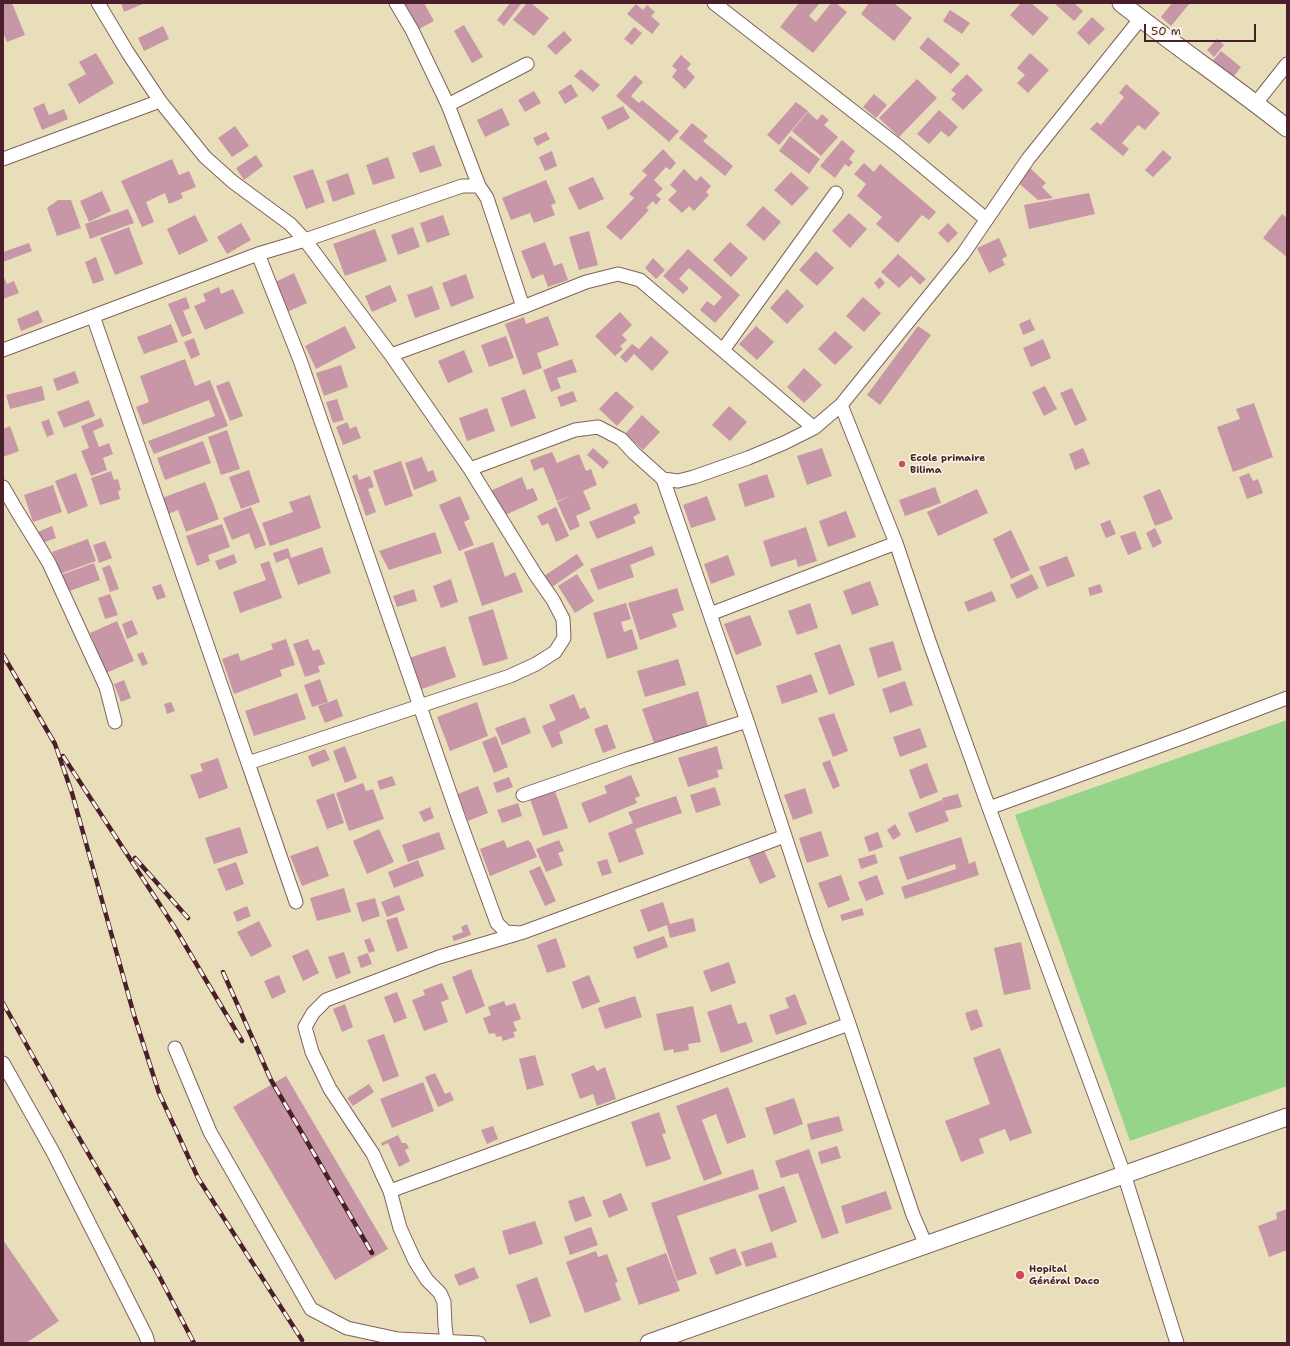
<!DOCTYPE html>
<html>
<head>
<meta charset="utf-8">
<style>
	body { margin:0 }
	#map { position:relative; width:1290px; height:1346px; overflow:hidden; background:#e9deba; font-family:"Shantell Sans",sans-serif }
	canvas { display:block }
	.frame { position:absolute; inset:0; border:4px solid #4a1f2b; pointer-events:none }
	.scale { position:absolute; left:1144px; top:24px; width:112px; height:18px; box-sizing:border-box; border:2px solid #4a1f2b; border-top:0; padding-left:5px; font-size:12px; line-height:14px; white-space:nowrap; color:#4a1f2b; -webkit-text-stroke:3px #fcf5e5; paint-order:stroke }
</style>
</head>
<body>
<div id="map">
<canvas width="1290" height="1346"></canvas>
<div class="frame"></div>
<div class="scale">50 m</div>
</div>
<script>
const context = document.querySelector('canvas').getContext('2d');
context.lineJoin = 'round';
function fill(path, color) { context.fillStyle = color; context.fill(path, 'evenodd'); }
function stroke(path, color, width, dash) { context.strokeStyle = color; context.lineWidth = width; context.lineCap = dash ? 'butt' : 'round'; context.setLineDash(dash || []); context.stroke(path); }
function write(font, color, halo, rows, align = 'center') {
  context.font = font + ' "Shantell Sans",sans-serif'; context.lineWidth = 3; context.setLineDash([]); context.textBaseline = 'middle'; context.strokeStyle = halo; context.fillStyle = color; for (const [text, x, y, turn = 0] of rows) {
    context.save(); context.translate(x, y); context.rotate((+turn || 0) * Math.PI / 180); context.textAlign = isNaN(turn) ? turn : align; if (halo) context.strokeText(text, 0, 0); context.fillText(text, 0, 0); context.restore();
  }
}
const green = new Path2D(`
	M1287 720V1086L1130 1141 1015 815Z`);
const building = new Path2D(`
	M3 3H12L25 35 7 42 3 32Z
	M121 3H145L124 12Z
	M404 3H424L434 21 419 29Z
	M510 3H522L504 26 497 20Z
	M527 3H531L549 18 534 36 513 20Z
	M799 3H820L809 16 816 22 831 3H836L847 12 813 53 780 27Z
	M869 3H894L912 18 894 41 861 14Z
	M1021 3H1031L1049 18 1033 36 1010 15Z
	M1054 3H1074L1083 11 1074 21Z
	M1172 3H1190L1171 26 1161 17Z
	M636 4 643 10 647 5 655 12 651 16 660 24 652 34 627 14Z
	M950 10 970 23 962 34 943 21Z
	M1092 17 1105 29 1089 45 1077 33Z
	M464 25 483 57 472 63 454 31Z
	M163 26 169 39 144 51 138 38Z
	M634 27 642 33 632 45 624 39Z
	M564 31 572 40 556 55 547 46Z
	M928 37 960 64 951 74 919 48Z
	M1217 39 1224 45 1214 57 1207 50Z
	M1221 51 1241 67 1231 80 1210 64Z
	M96 53 114 83 79 104 68 84 86 74 79 62Z
	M1030 53 1049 70 1028 93 1017 83 1025 75 1017 68Z
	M681 55 691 64 687 69 695 77 685 89 672 77 677 70 672 66Z
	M581 69 600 85 593 92 574 76Z
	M967 74 983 90 963 110 951 99 956 94 951 90Z
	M635 75 643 82 631 96 639 103 642 100 679 131 669 142 616 96Z
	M917 79 937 98 899 137 879 118Z
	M571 84 578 96 565 104 558 92Z
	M1126 84 1160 113 1145 130 1138 125 1122 143 1129 149 1123 156 1090 129 1097 122 1101 125 1124 97 1119 93Z
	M534 91 541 103 525 112 518 100Z
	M874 94 887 105 876 118 863 107Z
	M796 102 808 111 779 145 767 135Z
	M44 103 49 115 64 109 68 119 42 130 33 108Z
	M623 106 630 118 608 130 601 117Z
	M502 108 510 125 485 137 477 120Z
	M939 110 958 127 949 137 941 131 929 144 917 134Z
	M808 112 817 120 822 114 829 120 824 125 838 137 821 156 792 131Z
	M692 123 708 136 703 141 733 166 725 176 679 138Z
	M235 126 249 146 232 157 218 138Z
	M546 132 550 139 537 146 533 138Z
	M790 136 820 159 809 174 779 151Z
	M842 140 855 151 849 159 853 162 849 167 845 164 835 178 820 166Z
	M434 145 442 166 420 173 412 153Z
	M663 149 676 163 670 170 666 167 654 180 663 189 656 195 661 199 656 205 653 201 646 208 649 210 621 240 606 227 634 198 629 194 647 175 642 171Z
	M1163 150 1172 158 1153 177 1145 170Z
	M552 151 557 166 545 171 539 157Z
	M256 155 263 166 244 180 236 168Z
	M388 157 395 178 373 185 366 165Z
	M172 159 179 175 189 171 196 187 181 193 183 198 169 204 165 193 146 202 154 222 142 227 121 181Z
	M864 163 874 172 880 164 936 212 929 220 922 215 898 243 876 224 882 217 857 196 866 184 854 174Z
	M1028 166 1046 183 1042 187 1053 198 1038 200 1015 180Z
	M313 169 325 202 306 209 293 176Z
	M684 169 696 181 701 176 711 186 706 192 709 195 694 211 689 206 682 213 668 200 677 191 670 185Z
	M791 172 809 188 792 206 774 190Z
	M348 173 355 194 333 202 326 181Z
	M593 177 604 199 579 210 568 188Z
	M546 180 556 203 551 205 555 215 534 223 530 213 511 220 502 198Z
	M102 191 111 211 89 222 80 201Z
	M1089 193 1095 214 1029 229 1024 205Z
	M58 200H71L81 228 57 236 47 208Z
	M763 206 781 222 764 241 746 225Z
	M128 209 134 223 90 239 85 224Z
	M849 213 867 229 850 248 832 231Z
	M1282 214 1287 218V257L1263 238Z
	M195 215 208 241 179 255 167 229Z
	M443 215 450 235 427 243 420 223Z
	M241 223 251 240 227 254 217 237Z
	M948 223 958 233 948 243 938 233Z
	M129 227 143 264 115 275 100 238Z
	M413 227 420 247 398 255 391 235Z
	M375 229 387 261 345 276 333 244Z
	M589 231 598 265 579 270 569 237Z
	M999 238 1007 256 1002 259 1005 265 989 273 977 248Z
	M545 242 554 266 562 263 568 280 548 287 543 274 532 279 521 251Z
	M730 242 748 258 731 277 713 260Z
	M29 243 32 251 3 262V252Z
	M688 249 740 295 715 323 700 310 707 301 714 306 722 297 689 268 679 279 689 288 683 294 663 276Z
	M816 251 834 268 817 286 799 270Z
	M898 254 926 279 920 285 911 276 899 288 881 272Z
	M96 257 104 280 93 284 85 262Z
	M653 258 665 270 656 279 645 268Z
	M294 273 307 303 287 312 273 283Z
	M466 274 474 298 451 307 442 283Z
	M3 275 7 284 14 281 19 293 3 299Z
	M880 277 885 283 879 289 874 283Z
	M390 285 397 301 372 312 365 296Z
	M432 286 440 309 415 318 407 295Z
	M219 287 221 294 233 289 244 313 205 330 194 306 206 301 203 294Z
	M787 289 804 306 787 324 770 308Z
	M186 297 190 308 183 311 192 333 182 337 168 304Z
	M863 297 881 313 864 332 846 316Z
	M38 310 43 322 21 331 17 319Z
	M620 312 632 325 622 335 627 340 620 346 623 349 615 356 595 336Z
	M548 316 559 345 537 353 542 368 523 375 505 324 524 317 526 324Z
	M1030 319 1035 330 1023 335 1019 324Z
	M171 324 178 342 144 354 137 337Z
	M345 326 356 348 316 369 305 346Z
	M756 326 774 342 757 360 739 344Z
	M918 326 931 335 880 405 867 395Z
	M835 331 853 347 835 365 818 349Z
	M506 336 514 358 489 367 481 345Z
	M651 336 669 352 652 371 634 354 626 363 620 357 632 344 639 349Z
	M194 338 200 355 191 359 184 342Z
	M1043 339 1051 358 1031 367 1023 348Z
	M464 350 473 372 448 383 438 361Z
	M185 359 195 386 210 380 228 426 154 454 148 441 215 416 209 400 143 425 136 407 149 402 140 376Z
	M572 359 577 372 557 378 561 388 551 392 543 370Z
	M341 365 348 387 324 396 316 373Z
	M804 368 822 385 804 403 787 387Z
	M75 371 79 383 57 391 53 379Z
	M229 381 243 416 230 421 216 386Z
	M42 386 45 400 10 409 6 395Z
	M1045 386 1057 409 1044 416 1032 392Z
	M1072 388 1087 420 1075 426 1060 393Z
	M525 389 536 418 511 427 501 398Z
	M573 391 577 401 561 407 557 397Z
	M616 391 634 407 617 426 599 409Z
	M337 399 344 420 333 423 326 402Z
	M89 400 95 416 64 428 57 412Z
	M1254 403 1273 457 1233 472 1217 427 1240 419 1236 409Z
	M729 406 747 422 730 441 712 425Z
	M487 408 495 431 467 441 459 418Z
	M642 415 660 432 643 450 625 434Z
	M101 418 104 426 93 431 99 447 109 443 113 454 103 458 107 470 91 476 81 451 89 448 81 426Z
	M49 419 54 434 47 437 41 422Z
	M347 422 350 429 356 426 361 438 343 445 336 427Z
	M10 426 19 451 3 457V429Z
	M227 430 240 469 221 475 208 437Z
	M203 441 211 463 165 480 157 458Z
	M593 448 609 462 603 469 587 455Z
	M822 448 832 476 807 485 797 456Z
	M1083 448 1090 464 1075 470 1069 454Z
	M552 452 557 463 579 454 586 471 591 469 597 485 583 491 591 509 576 516 580 526 570 531 557 502 572 495 557 501 543 467 534 471 530 460Z
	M422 457 428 472 433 470 437 481 414 490 405 463Z
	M401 461 413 496 385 506 373 471Z
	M249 470 260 502 241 509 229 477Z
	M111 471 114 480 118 479 121 490 118 491 120 499 100 505 91 478Z
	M76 473 88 506 68 514 55 481Z
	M1249 473 1253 481 1258 479 1263 493 1247 499 1239 477Z
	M357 474 359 480 370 476 374 487 368 489 376 512 366 516 352 476Z
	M767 474 775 497 745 507 738 484Z
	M522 477 527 490 533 488 538 500 501 517 490 491Z
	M205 482 219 519 186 532 178 510 168 514 162 498Z
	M53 485 62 512 33 522 24 495Z
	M935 487 941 503 905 516 899 500Z
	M977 489 988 513 938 536 927 512Z
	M1160 489 1173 519 1155 526 1143 496Z
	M310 495 321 528 270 546 262 523 293 512 289 502Z
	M460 496 470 519 464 522 474 545 459 551 439 505Z
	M707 496 716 520 691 528 683 505Z
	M636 503 640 513 633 517 636 523 597 539 589 522Z
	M251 507 266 545 255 549 249 533 232 540 223 518Z
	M556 507 569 536 556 542 548 523 542 526 537 516Z
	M846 511 856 537 828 547 819 521Z
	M1110 520 1116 534 1106 538 1100 524Z
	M222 524 230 547 208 555 210 561 197 566 186 536Z
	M52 526 56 538 42 543 38 532Z
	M806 527 817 561 798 567 796 559 771 567 763 541Z
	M1155 528 1162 543 1153 548 1146 533Z
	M1011 530 1030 570 1011 579 993 539Z
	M1135 531 1142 549 1128 555 1120 536Z
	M435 532 442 553 389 570 379 551Z
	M88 539 96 561 60 574 52 552Z
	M105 541 112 558 99 563 93 545Z
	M493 542 505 577 515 572 523 592 482 606 464 552Z
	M652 546 655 555 630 565 634 577 598 590 590 569Z
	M322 547 331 573 298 585 288 558 276 563 273 553 288 548 291 558Z
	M234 554 237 563 219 570 215 561Z
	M577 554 584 565 549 589 541 578Z
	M728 555 735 575 711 584 704 564Z
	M1067 556 1075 576 1047 587 1039 567Z
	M269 561 282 598 240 613 233 592 266 580 260 564Z
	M94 563 100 580 67 592 61 575Z
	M110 565 119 589 110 592 102 568Z
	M577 574 594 601 575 613 558 586Z
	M1032 574 1039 588 1017 599 1010 585Z
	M451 579 458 602 441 608 433 586Z
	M870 581 879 605 852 615 843 591Z
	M161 584 166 597 157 600 152 587Z
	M1100 584 1103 592 1090 596 1088 588Z
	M677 588 684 610 672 614 677 627 640 640 628 603Z
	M414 589 417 601 397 607 393 596Z
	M992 591 996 601 968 612 964 602Z
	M110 594 118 615 105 619 98 598Z
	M626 603 631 619 621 622 624 632 632 629 638 649 607 659 593 613Z
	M810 603 818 628 797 635 788 611Z
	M493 609 508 659 483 666 468 617Z
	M750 615 762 645 736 655 724 624Z
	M132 620 138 634 127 639 122 624Z
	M117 621 134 661 106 673 90 633Z
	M286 639 295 665 280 670 282 676 234 694 222 659 238 653 241 661 273 649 271 644Z
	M308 639 313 651 319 649 325 664 318 666 320 672 305 677 293 644Z
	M893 641 902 670 878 678 869 648Z
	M840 644 855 685 829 695 814 653Z
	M445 646 456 677 419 690 409 658Z
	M143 652 148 664 142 666 137 654Z
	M678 659 686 685 645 697 637 671Z
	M811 674 818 692 782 704 776 686Z
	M320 679 328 702 312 707 304 685Z
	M124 680 131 698 121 702 114 684Z
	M905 681 913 705 890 713 882 689Z
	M698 691 708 727 654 743 642 709Z
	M297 693 306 719 254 736 245 711Z
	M574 694 580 709 585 707 590 718 559 732 563 743 552 748 542 726 556 720 549 705Z
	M337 699 343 716 325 723 318 706Z
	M171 702 175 711 167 714 164 704Z
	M477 702 488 736 450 751 437 717Z
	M834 713 848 751 833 757 818 718Z
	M525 717 531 733 502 745 495 728Z
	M607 724 616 748 603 753 594 729Z
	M920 728 927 747 900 757 893 737Z
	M496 736 508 767 494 773 482 742Z
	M345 746 357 778 345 783 333 751Z
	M717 746 723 769 717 770 719 777 688 787 678 758Z
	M325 749 330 760 312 767 308 756Z
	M218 758 228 788 199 799 190 775 203 771 200 764Z
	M830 760 840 786 833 789 822 763Z
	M927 763 938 792 920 799 909 770Z
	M631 775 640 796 635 798 637 803 589 823 581 803 607 793 604 786Z
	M392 776 396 785 380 790 377 781Z
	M509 777 513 787 497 793 493 783Z
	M363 783 366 791 373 789 384 819 349 831 336 793Z
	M478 786 488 813 468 821 458 794Z
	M715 787 721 805 696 813 690 795Z
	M805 788 813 813 793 820 784 795Z
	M555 791 568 828 543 836 530 799Z
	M334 793 344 823 327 829 316 800Z
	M958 794 962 807 945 811 949 821 916 833 908 813 942 800 944 807 942 798Z
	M676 796 682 813 635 829 644 854 619 863 608 833 633 823 628 812Z
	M518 803 522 816 502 823 497 810Z
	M430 807 434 818 424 822 419 812Z
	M895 824 901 835 893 840 887 830Z
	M240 827 248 853 214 864 205 838Z
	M379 829 394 862 367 874 353 841Z
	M821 831 829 856 807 863 799 838Z
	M439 832 445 849 408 862 402 845Z
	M878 832 883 847 869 852 864 837Z
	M961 837 969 864 975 861 979 875 905 899 901 887 956 869 955 864 907 880 899 857Z
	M504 840 507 848 528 840 531 843 537 857 490 876 480 849Z
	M559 840 564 851 558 853 563 865 546 872 536 849Z
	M318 846 329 876 302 886 290 856Z
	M764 850 776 877 760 884 748 857Z
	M875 854 878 863 861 869 858 859Z
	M607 859 612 873 602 876 597 862Z
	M418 860 424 876 394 888 388 872Z
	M236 862 244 884 226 891 217 869Z
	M540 866 556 901 545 906 529 871Z
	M841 875 850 900 828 908 818 883Z
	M877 875 884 894 866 901 858 882Z
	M344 888 351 912 317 921 310 898Z
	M399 895 405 910 387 917 381 902Z
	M375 898 380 916 362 922 356 903Z
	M663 902 670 924 693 918 696 931 670 938 667 925 648 932 640 910Z
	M247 906 251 916 237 922 233 912Z
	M862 908 864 915 842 921 840 915Z
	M397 917 408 948 397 952 386 920Z
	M259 921 272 946 251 957 237 932Z
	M467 924 471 935 454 941 452 936 463 932 461 927Z
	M664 936 668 947 637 959 633 947Z
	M370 938 375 951 369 953 364 940Z
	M556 938 566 967 547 973 537 945Z
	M1021 942 1031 989 1004 995 994 948Z
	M308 949 319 973 303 981 292 956Z
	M344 952 351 973 336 979 328 957Z
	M368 953 372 964 361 968 357 957Z
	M729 962 736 983 711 992 703 971Z
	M471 969 485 1006 466 1014 452 977Z
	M279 975 286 992 272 999 264 981Z
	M589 975 600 1002 582 1009 572 982Z
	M442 983 449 999 441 1002 448 1022 424 1031 412 1000 425 995 423 990Z
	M397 992 407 1018 394 1023 384 997Z
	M795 994 807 1024 776 1035 769 1015 789 1008 785 998Z
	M635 996 642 1017 605 1029 598 1008Z
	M504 1001 506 1006 515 1003 521 1019 513 1022 517 1031 513 1032 515 1037 503 1041 501 1036 496 1037 495 1033 489 1034 483 1018 491 1015 488 1007Z
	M345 1004 353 1027 342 1032 333 1009Z
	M731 1004 738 1024 746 1022 753 1042 721 1053 707 1012Z
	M693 1006 701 1042 688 1044 689 1050 674 1053 673 1049 664 1051 656 1014Z
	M977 1009 983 1026 971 1031 965 1013Z
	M384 1034 399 1076 383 1082 367 1040Z
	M1000 1048 1032 1133 1010 1141 1005 1129 979 1139 984 1153 961 1162 945 1121 990 1104 973 1058Z
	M535 1055 544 1085 527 1090 519 1059Z
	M594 1065 597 1071 605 1067 616 1099 597 1106 593 1094 580 1099 571 1074Z
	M435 1073 445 1094 450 1092 454 1100 438 1107 425 1077Z
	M286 1076 388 1249 335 1280 233 1107Z
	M423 1082 434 1111 392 1128 380 1099Z
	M369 1084 374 1092 353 1106 347 1098Z
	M728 1087 746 1137 727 1144 716 1114 702 1120 722 1174 704 1181 676 1106Z
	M794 1098 803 1124 774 1135 765 1108Z
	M659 1112 666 1133 662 1134 671 1159 646 1167 631 1122Z
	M839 1116 843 1131 811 1140 807 1124Z
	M493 1126 498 1139 487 1144 481 1130Z
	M398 1135 402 1143H406L409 1148 405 1150 410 1161 399 1167 388 1143 382 1146 381 1143Z
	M837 1146 841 1158 821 1164 818 1152Z
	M809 1149 839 1233 822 1239 798 1173 781 1178 775 1161Z
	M753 1169 759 1189 677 1216 697 1274 677 1281 651 1203Z
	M784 1186 797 1222 771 1232 758 1195Z
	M886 1191 892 1209 846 1224 841 1206Z
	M621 1193 628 1210 609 1218 602 1201Z
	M584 1196 592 1216 575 1222 568 1201Z
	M1287 1209V1250L1269 1257 1258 1226 1277 1219 1276 1213Z
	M535 1221 543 1244 509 1255 502 1231Z
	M591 1227 598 1245 570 1255 564 1237Z
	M3 1240 59 1321 26 1343H3Z
	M772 1242 777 1257 746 1267 741 1252Z
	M735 1248 742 1265 716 1275 709 1258Z
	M596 1251 598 1257 607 1254 618 1282 615 1283 621 1300 585 1313 566 1262Z
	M666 1253 680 1291 639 1305 626 1268Z
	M474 1267 479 1278 459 1286 454 1275Z
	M537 1277 551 1316 530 1324 516 1285Z`);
const minor = new Path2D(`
	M396 3 412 30 448 105 479 186
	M714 3 898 146 986 219
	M1256 103 1287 64
	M448 105 527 64
	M3 159 160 101
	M258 254 300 360 459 819 497 923 506 932 521 933 785 836
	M93 316 248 763 510 676 536 664 555 652 564 638 563 619 553 600 535 574 470 469 391 355 305 240 290 224 233 182 205 157 160 101 128 53 98 3
	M3 350 258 254 305 240 462 186H479L487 198 523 307
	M723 350 836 193
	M391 355 523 307 586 282 618 274 640 280 814 428
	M841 405 896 543 929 641 989 808 1124 1174 1177 1343
	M470 469 575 430 598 427 621 439 634 453 663 479 678 481 694 477 748 458 784 443 814 428 841 405 963 254 1028 159 1141 18
	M663 479 747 721 817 933 849 1024 913 1215 926 1245
	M3 487 17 511 49 563 106 687 115 722
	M710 614 896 543
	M248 763 296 902
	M523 795 627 759 747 721
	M989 808 1187 736 1287 698
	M175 1048 210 1132 311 1309 347 1328 398 1339 479 1343
	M3 1063 53 1152 146 1336 148 1343
	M390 1191 849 1024
	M447 1341 445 1326 444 1302 440 1293 427 1280 415 1261 400 1228 390 1191 382 1174 373 1154 330 1089 312 1052 305 1027 313 1013 326 1000 439 957 517 934`);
const tertiary = new Path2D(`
	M1121 3C1175 46 1233 85 1287 128
	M649 1343 1287 1117`);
const rail = new Path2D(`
	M3 655 55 744 72 793 134 1015 159 1093 198 1178 302 1340
	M63 756 175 928 242 1041
	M135 858 188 918
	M223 972 271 1080 372 1253
	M3 1003 63 1110 157 1272 194 1343`);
const markers = [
	[902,464,4,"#d1495b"],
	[1020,1275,5,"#d1495b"]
];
const poiNames = [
	["Ecole primaire",910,458],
	["Bilima",910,470],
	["Hopital",1029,1269],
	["Général Daco",1029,1281]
];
fill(green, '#96d48a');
fill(building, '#c897a7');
stroke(minor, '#82625d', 15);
stroke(tertiary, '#82625d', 19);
stroke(minor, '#fff', 13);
stroke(tertiary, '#fff', 17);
stroke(rail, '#4a1f2b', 4.5);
stroke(rail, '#fcf5e5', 3, [9]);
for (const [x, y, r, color] of markers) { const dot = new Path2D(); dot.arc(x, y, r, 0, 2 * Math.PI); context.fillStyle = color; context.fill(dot); stroke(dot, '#fcf5e5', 1.5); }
write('bold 10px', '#4a1f2b', '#fcf5e5', poiNames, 'left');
</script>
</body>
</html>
